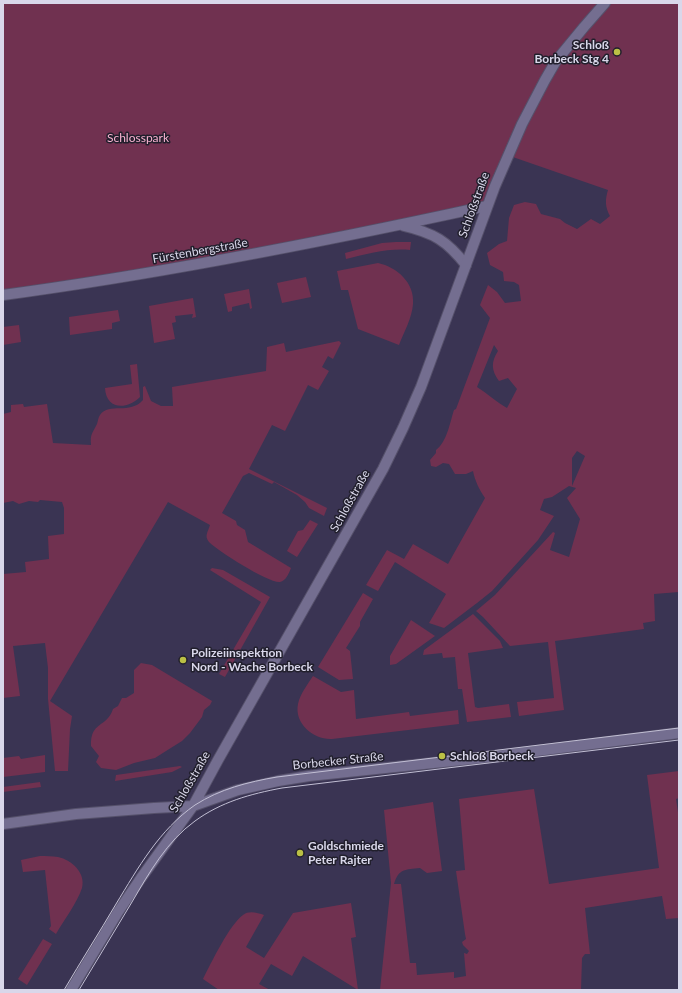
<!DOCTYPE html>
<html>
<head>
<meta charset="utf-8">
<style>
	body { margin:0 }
	#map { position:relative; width:682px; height:993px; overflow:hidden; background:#3a3453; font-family:Lato,sans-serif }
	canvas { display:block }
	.frame { position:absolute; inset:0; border:4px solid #d9d7ea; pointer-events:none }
</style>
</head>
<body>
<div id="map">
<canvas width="682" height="993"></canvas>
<div class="frame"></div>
</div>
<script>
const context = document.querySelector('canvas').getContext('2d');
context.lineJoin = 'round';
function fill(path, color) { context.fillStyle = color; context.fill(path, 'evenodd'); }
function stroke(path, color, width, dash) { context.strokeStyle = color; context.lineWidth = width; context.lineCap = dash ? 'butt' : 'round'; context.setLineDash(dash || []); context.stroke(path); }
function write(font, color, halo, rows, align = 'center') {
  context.font = font + ' Lato,sans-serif'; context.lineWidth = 3; context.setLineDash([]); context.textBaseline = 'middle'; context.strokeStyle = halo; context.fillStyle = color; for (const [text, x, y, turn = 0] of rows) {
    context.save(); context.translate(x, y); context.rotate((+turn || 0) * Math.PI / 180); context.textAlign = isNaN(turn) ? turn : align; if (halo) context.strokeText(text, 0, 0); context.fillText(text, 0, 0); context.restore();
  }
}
const green = new Path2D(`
	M3 3H679V592L654 594 655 621 643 623 644 629 555 641 564 710 519 716 517 702 554 698 548 642 510 646 483 617 476 611 495 595 553 532 555 533 550 550 569 557 580 519 567 498 576 488 569 486 552 497 544 499 540 510 554 516 538 540 492 591 477 603 444 628 429 623 446 594 395 562 378 591 366 585 387 550 404 559 413 544 448 564 485 498C479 489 475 481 473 471L466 474H455L449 464 443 463 436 467 431 466 430 460 436 453V450C447 442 450 422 454 410L456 409 490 318 480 305 488 285 497 292 505 303 521 301 519 285 514 282 504 281 503 272 490 265 487 253 499 244 507 241 509 218 514 205 525 202 536 204 541 214 560 219 565 223 577 229 591 219 600 224 610 216C605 207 605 200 608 190L507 155 487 206 3 295ZM494 345 498 351C491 362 491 370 499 381L508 378 517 389 507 408C496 402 487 393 477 387ZM577 451 585 456 572 486V458Z
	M396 242H411L410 250C388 248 368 254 346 259L345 253 382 243Z
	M378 263C397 267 415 283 413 304 412 318 404 332 399 345L358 329 348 290H341L337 271Z
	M306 277 311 297 282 303 277 283Z
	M249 289 252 308 250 309 249 303 232 307V311L228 312 224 294Z
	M193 298 196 317 192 318 193 314 175 316 176 322 172 323 175 339 154 343 149 306Z
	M118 310 120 321 112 323V329L70 335 69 317Z
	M19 325 21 342 3 345V327Z
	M339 341 341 343 333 359 328 356 322 367 329 371 318 390 308 385 285 431 272 425 249 469 327 508 324 516 309 508 305 502 297 495 274 482 272 484 249 473 243 476 222 513 236 521 237 525 245 530 248 542 291 568C289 573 286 581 280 582 268 583 218 551 209 542 204 536 208 532 210 525L168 502 50 701 72 716 70 729 68 771H55L48 699V668L45 643 13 646 20 696 3 698V574L26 572 25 562 49 559 48 536 64 534V508L62 502 40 500 38 502 29 501 19 504 13 501 3 503V414L11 412V405L23 404 24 407 47 404 53 443 91 445C90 434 92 434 97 424 98 421 98 418 100 415 109 402 130 415 143 400V387L145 386 151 401 161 406H173L172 387 266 371 267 347 284 343 286 352Z
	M137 364 140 397C127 410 106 410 105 388L132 384 130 365Z
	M310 520 318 524 297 557 287 551 298 531 303 530Z
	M212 568 223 570 270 597 225 677 219 674 261 602 210 570Z
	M363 593 373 599 360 622V626L346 648 350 651 353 679 339 680 318 667Z
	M473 614 500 641 503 648 468 653 475 707 478 708 509 704 511 717 467 722 462 689H458L455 657 443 658 442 653 423 655 424 650Z
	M411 620 435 636 396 664 390 665V656Z
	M141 663 152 665 212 701 210 705 204 710 202 717 190 733 182 741 166 751 155 758 134 763 116 770 101 768 96 762 99 756 91 746C90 721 107 728 113 709L118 706 122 698H126L134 693V670Z
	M313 676 341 692 354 690 356 719 409 712 410 716 458 710 459 724 332 739C314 740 294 724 298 704 300 694 308 684 313 676Z
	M45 755V772L3 777V758L19 756 21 759Z
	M180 766 182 767 172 772 115 781 116 775Z
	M679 771V798L676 799 679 819V918L666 919 662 896 585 908 590 954H585L582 958 581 990H380L391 883 384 810 433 802 442 871 427 873 420 868C405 870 399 868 394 884H401L410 963H416L417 975 454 972V978L466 976 464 953 467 954 469 951 463 945 462 942 466 939 465 934 456 871 465 870 459 799 534 789 549 884 659 868 647 775Z
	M40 782 41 787 3 792V787Z
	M40 856C46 856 52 856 58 857 72 860 86 873 82 888 77 903 64 920 56 934L49 929 51 926 45 870 23 872 21 860Z
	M351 903 356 937 351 938 358 990 303 956 292 976 271 964 259 984 270 990H219L203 979C211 963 230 924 243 915 249 910 258 913 264 915L246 947 264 958 293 913Z
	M43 939 52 944 27 985 18 979Z`);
const minor = new Path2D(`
	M404 226C434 233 447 241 466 265
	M3 295C166 273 327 241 487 206`);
const tertiary = new Path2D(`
	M3 824 76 814 154 808 193 806 238 790 278 781 309 776 481 758 679 733
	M71 990 118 912 141 878 193 806 218 760 383 469 403 428 421 387 495 186 522 124 545 80 556 61 584 27 605 3`);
const tram = new Path2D(`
	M64 990C81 961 99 933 116 904 138 868 159 830 195 805 220 789 248 782 277 777L679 728
	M79 990C97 961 114 931 132 902 149 873 167 841 195 821 221 802 250 794 282 788L679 740`);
const markers = [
	[617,52,4,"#bbc045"],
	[183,660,4,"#bbc045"],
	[442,756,4,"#bbc045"],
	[300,853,4,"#bbc045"]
];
const poiNames = [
	["Schloß",609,45,"right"],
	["Borbeck Stg 4",609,59,"right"],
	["Polizeiinspektion",191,653],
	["Nord - Wache Borbeck",191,667],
	["Schloß Borbeck",450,756],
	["Goldschmiede",308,846],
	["Peter Rajter",308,860]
];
const parkNames = [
	["Schlosspark",138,138]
];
const streetNames = [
	["Schloßstraße",474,205,-70],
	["Fürstenbergstraße",200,251,-10],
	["Schloßstraße",350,501,-61],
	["Borbecker Straße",338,761,-6],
	["Schloßstraße",190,782,-60]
];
fill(green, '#703150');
stroke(minor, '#55506a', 12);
stroke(tertiary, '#55506a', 12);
stroke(minor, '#746e90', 10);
stroke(tertiary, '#746e90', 10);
stroke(tram, '#c2bfd4', 1);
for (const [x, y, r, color] of markers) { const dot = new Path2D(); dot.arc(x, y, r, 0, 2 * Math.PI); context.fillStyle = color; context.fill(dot); stroke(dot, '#211f2c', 1.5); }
write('bold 12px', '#d9d7ea', '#211f2c', poiNames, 'left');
write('12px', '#fab3d2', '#211f2c', parkNames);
write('12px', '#d9d7ea', '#211f2c', streetNames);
</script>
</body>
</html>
